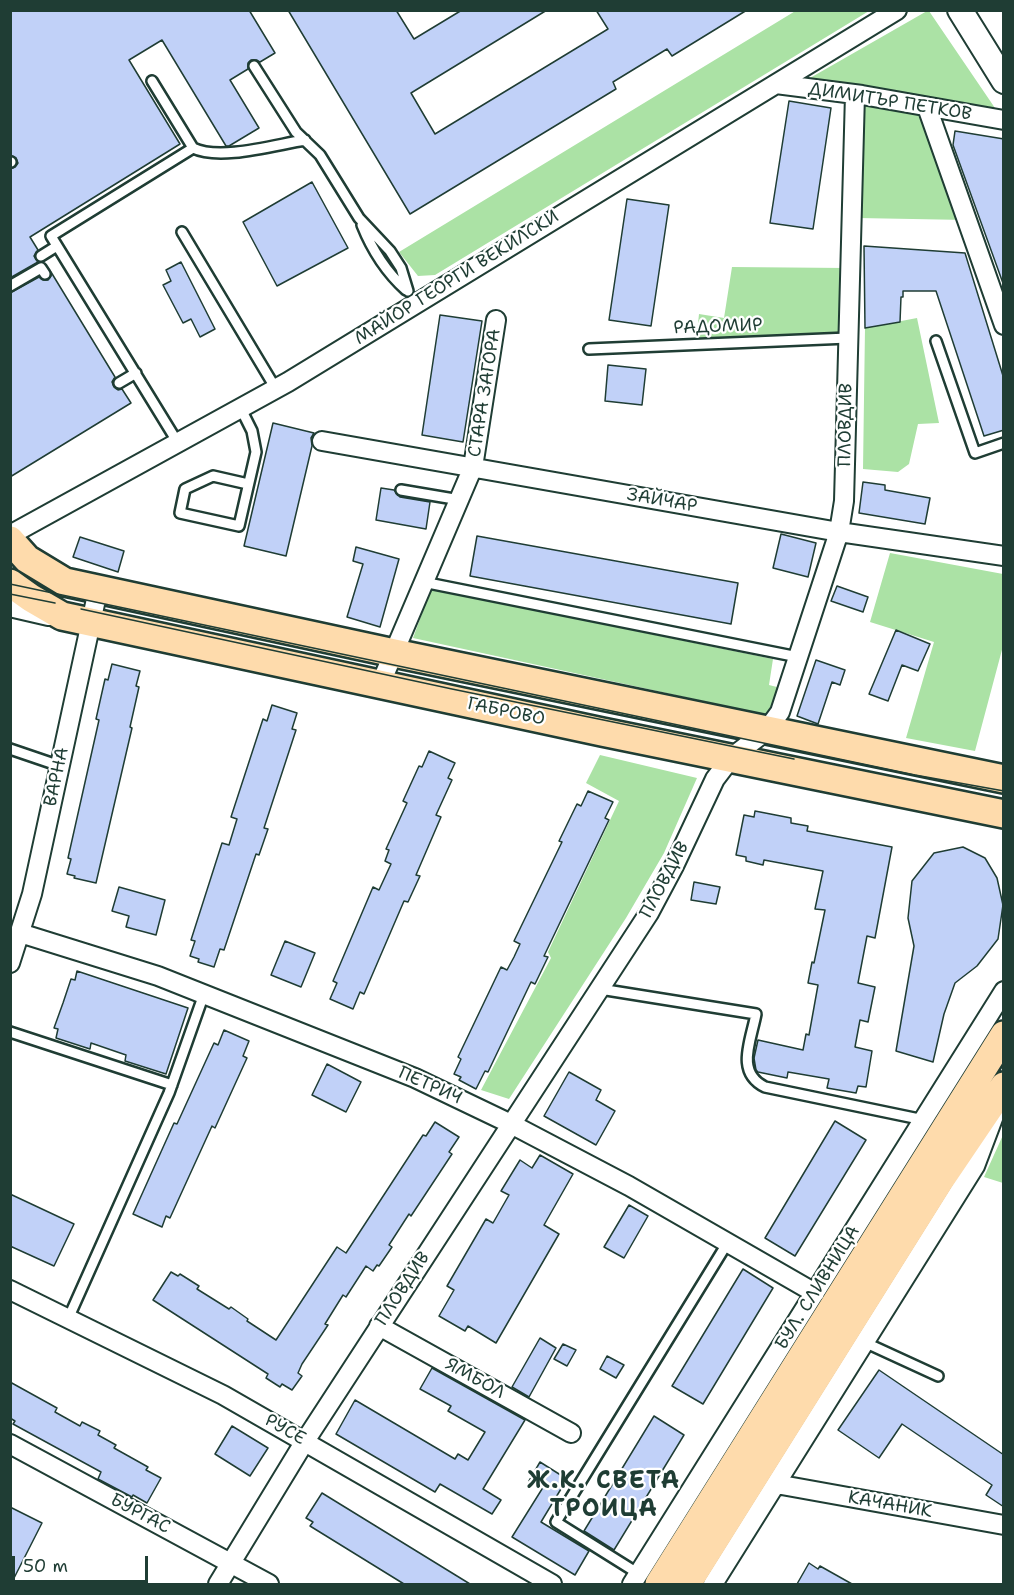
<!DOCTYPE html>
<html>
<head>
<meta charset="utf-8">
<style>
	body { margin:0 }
	#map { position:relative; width:1014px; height:1595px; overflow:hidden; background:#fff; font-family:"Shantell Sans",sans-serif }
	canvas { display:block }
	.frame { position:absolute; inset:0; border:12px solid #1f3d34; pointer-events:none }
	.scale { position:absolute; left:12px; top:1556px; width:136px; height:27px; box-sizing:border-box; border:3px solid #1f3d34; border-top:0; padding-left:8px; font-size:18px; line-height:21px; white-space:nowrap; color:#1f3d34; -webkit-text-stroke:4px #fff; paint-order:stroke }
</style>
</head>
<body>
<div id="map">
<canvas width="1014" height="1595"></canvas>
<div class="frame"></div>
<div class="scale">50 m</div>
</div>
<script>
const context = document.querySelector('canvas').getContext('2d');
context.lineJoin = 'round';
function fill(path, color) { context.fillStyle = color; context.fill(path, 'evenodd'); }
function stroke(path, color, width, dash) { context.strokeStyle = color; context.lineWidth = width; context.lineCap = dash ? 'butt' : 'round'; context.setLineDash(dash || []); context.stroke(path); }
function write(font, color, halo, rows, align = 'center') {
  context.font = font + ' "Shantell Sans",sans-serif'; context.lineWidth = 4.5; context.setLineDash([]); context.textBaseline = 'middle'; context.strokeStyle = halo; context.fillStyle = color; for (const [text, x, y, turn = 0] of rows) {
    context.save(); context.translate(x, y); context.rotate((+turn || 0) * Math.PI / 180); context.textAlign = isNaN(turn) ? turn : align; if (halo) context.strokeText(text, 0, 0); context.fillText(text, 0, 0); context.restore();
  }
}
const green = new Path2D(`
	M797 10 869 11 435 275 418 276 399 252Z
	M929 11 997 111 810 78 927 11Z
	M862 103 922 114 967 220 858 218Z
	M732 267 846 268 845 335 696 342 699 314 724 318Z
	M917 318 939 423 918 424 909 464 898 472 863 469 865 328Z
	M890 553 1003 574V646L975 751 906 738 934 642 870 622Z
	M431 589 773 659 769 685 781 688 772 716 413 638Z
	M600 755 697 778 664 853 626 918 509 1099 481 1090 551 958 548 952 619 801 586 783Z
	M1003 1135V1183L984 1177Z`);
const building = new Path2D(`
	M10 10H249L275 53 260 62 257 60H251L248 63V69L230 80 259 128 229 146H226L162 40 129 60 180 144 30 237 38 250 34 256 38 262 10 278V169L15 167 18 163 16 158 10 155Z
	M288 10H396L414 39 462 10H547L411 93 435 134 608 29 596 10H747L672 56 667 49 613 82 616 89 410 214Z
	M789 101 831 108 813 229 770 223Z
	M955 131 1004 139V286L953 145Z
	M312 182 348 248 277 286 243 222Z
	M627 199 669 205 651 326 609 320Z
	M864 246 965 253 1004 379V430L984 436 936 291H903V297H901L900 322 865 328Z
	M181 262 215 329 200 337 191 319 183 323 163 285 171 281 166 270Z
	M51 272 115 377 112 382 114 387 118 390 122 389 131 403 10 477V293L39 277 43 280H48L51 276Z
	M440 315 482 321 463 442 422 435Z
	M608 365 646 369 642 405 605 401Z
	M273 423 314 433 311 438 312 446 286 556 244 546Z
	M863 482 885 485V490L930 498 925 524 859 513Z
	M381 488 394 490 400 497 430 502 426 529 376 520Z
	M781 534 816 543 808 577 773 568Z
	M477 536 738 583 731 624 470 576Z
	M80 537 124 551 118 572 73 557Z
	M356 547 399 559 380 627 347 617 363 564 353 561Z
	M837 586 868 597 863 612 831 601Z
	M896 630 930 644 918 671 902 665 888 701 869 694Z
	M816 660 845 670 840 685 832 682 818 724 797 716Z
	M112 664 140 671 136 686 139 687 130 727 132 728 96 883 74 878 75 876 67 874 71 859 68 858 99 720 96 719 105 679 108 680Z
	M272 705 297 713 292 729 296 730 264 828 268 829 259 855 256 854 224 950 220 949 214 967 198 962 199 959 190 956 195 941 191 940 222 843 229 845 237 819 231 817 263 719 267 721Z
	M429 751 455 763 448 778 452 780 436 815 441 817 416 875 420 876 408 902 404 901 364 994 360 992 353 1009 330 999 337 983 333 981 373 887 379 890 391 864 385 861 389 850 386 849 407 803 403 801 419 766 422 767Z
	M588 791 613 802 605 818 609 820 544 956 548 957 535 984 531 982 488 1072 485 1071 476 1089 459 1080 461 1077 454 1074 461 1059 458 1057 501 967 507 970 514 957 520 944 514 941 562 842 559 841 577 804 581 806Z
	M755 811 791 818V823L808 826 807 831 892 847 875 938 867 936 858 983 875 987 868 1022 860 1020 855 1047 872 1051 866 1087 858 1086 856 1093 827 1088 829 1079 788 1072 787 1078 758 1072 756 1070 754 1058 758 1040 803 1050 806 1034 809 1035 818 985 808 983 812 962 814 963 825 910 815 909 823 871 764 860 763 865 746 861V857L736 855 744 815 754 817Z
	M963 847 985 858 997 878 1003 905 998 939 977 966 955 983 944 1014 933 1062 896 1051 914 946 908 918 912 881 934 853Z
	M694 882 720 887 716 904 691 900Z
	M119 887 165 900 156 935 126 927 129 916 112 911Z
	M285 941 315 953 301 987 271 975Z
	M77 971 188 1008 166 1074 125 1061 126 1055 91 1043 90 1049 56 1038 58 1029 54 1028 63 1003 71 979 75 980Z
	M224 1030 249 1041 243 1056 247 1058 215 1128 212 1126 170 1218 166 1216 162 1227 133 1214 174 1123 177 1124 214 1043 218 1045Z
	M327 1064 361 1082 346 1112 312 1095Z
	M569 1072 601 1090 596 1100 615 1111 596 1145 544 1116Z
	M835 1121 866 1140 795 1256 765 1238Z
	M435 1122 459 1137 449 1152 452 1154 411 1216 409 1214 389 1245 392 1247 379 1266 377 1265 373 1271 366 1266 346 1297 343 1295 325 1324 328 1325 302 1364 298 1373 302 1376 292 1390 282 1384 280 1387 266 1378 268 1374 153 1300 171 1272 178 1276 180 1274 199 1286 197 1289 229 1309 231 1307 248 1319 247 1321 276 1340 337 1247 346 1253 423 1135 426 1136Z
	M540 1155 573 1174 544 1225 559 1234 496 1343 468 1326 465 1331 439 1316 454 1290 447 1286 486 1219 493 1223 509 1195 501 1191 520 1160 532 1168Z
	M10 1194 74 1224 54 1266 10 1246Z
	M629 1205 648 1216 624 1258 604 1247Z
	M743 1269 773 1288 703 1404 672 1386Z
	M540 1338 556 1348 529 1397 512 1387Z
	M563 1344 576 1350 567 1366 554 1359Z
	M607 1356 624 1365 616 1378 600 1369Z
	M432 1368 525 1420 483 1489 501 1500 492 1514 440 1484 435 1492 336 1434 355 1400 455 1459 458 1454 468 1460 485 1432 448 1411 451 1406 420 1389Z
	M879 1370 1004 1455V1507L986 1495 992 1485 902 1424 879 1458 838 1430Z
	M10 1382 57 1408 55 1412 80 1426 82 1422 100 1431 98 1435 116 1445 114 1448 148 1467 146 1470 161 1478 147 1503 133 1495 132 1497 98 1479 101 1472 13 1424 15 1421 10 1418Z
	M654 1416 684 1435 614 1550 584 1531Z
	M232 1426 268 1448 250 1476 215 1454Z
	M540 1462 567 1479 541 1522 589 1551 575 1575 512 1537 542 1489 529 1481Z
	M322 1493 470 1584H404L310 1526 313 1522 306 1518Z
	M10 1507 42 1523 11 1584H10Z
	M809 1563 818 1569 820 1566 852 1584H797Z`);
const lane = new Path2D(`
	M254 66 296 132 320 155 359 218 390 251 401 268 408 291
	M152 81 193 148C220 161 274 145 305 140
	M10 162H11
	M362 225C372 250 386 272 406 290
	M182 232 276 389
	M41 256 57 246
	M10 286 41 268 45 274
	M936 341 975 453 1004 443
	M589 349 848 338
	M119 383 136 373
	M241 409 252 431 256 452 239 526 180 513 185 489 213 476 248 484
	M178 443 51 236 193 148
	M401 490 460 500
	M423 582 798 657
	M10 749 60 766
	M600 989 756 1014C751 1041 735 1072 765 1087L924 1120
	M10 1032 172 1085
	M68 1319 169 1093 204 994
	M864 1342 938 1376
	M639 1574 556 1522 728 1242`);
const street = new Path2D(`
	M776 84 862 95 1004 120
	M927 107 1004 325
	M322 441 839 532 1004 556
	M10 535 288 382 897 10
	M380 685 473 467 496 320
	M20 933 158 976 415 1078 511 1124 629 1186 815 1293
	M10 963 32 894 98 590
	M10 1290 223 1395 552 1584
	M379 1326 571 1433
	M10 1444 269 1584
	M776 1484 1004 1525
	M218 1584 305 1441 649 913 674 866 715 779 731 758 766 731 780 712 839 532 844 501 855 94
	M632 1584 1004 991
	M713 1584 975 1166 995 1113`);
const secondary = new Path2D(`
	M960 10 1004 81
	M10 604 49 613`);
const primary = new Path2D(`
	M10 540 27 559 65 582 394 653 1004 779
	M10 583 31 598 62 616 602 732 1004 814
	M659 1584 1004 1035
	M687 1584 939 1182 1004 1086`);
const tram = new Path2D(`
	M10 584 915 775 1004 791
	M10 594 55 603
	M81 609 452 689 794 759`);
const streetNames = [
	["ДИМИТЪР ПЕТКОВ",890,102,9],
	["МАЙОР ГЕОРГИ ВЕКИЛСКИ",457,278,-32],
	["РАДОМИР",718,327,-2],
	["СТАРА ЗАГОРА",485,393,-81],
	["ПЛОВДИВ",846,425,-89],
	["ЗАЙЧАР",662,501,10],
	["ГАБРОВО",506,712,12],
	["ВАРНА",57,777,-78],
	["ПЛОВДИВ",665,880,-62],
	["ПЕТРИЧ",430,1086,24],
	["БУЛ. СЛИВНИЦА",818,1288,-58],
	["ПЛОВДИВ",403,1289,-57],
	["ЯМБОЛ",475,1379,29],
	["РУСЕ",285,1430,30],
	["КАЧАНИК",890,1505,10],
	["БУРГАС",140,1514,28]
];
const districtNames = [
	["Ж.К. СВЕТА",604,1482],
	["ТРОИЦА",604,1510]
];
fill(green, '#abe2a5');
fill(building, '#c1d1f8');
stroke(building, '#1f3d34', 1.5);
stroke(lane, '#1f3d34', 14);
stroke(street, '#1f3d34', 22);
stroke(secondary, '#1f3d34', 28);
stroke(primary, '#1f3d34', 32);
stroke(lane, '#fff', 9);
stroke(street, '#fff', 18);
stroke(secondary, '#fff', 24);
stroke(primary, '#fedbac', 27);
stroke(tram, '#1f3d34', 1.5);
write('18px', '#1f3d34', '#fff', streetNames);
context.letterSpacing = '1.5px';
write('bold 24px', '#1f3d34', '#fff', districtNames);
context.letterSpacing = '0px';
</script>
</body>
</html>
